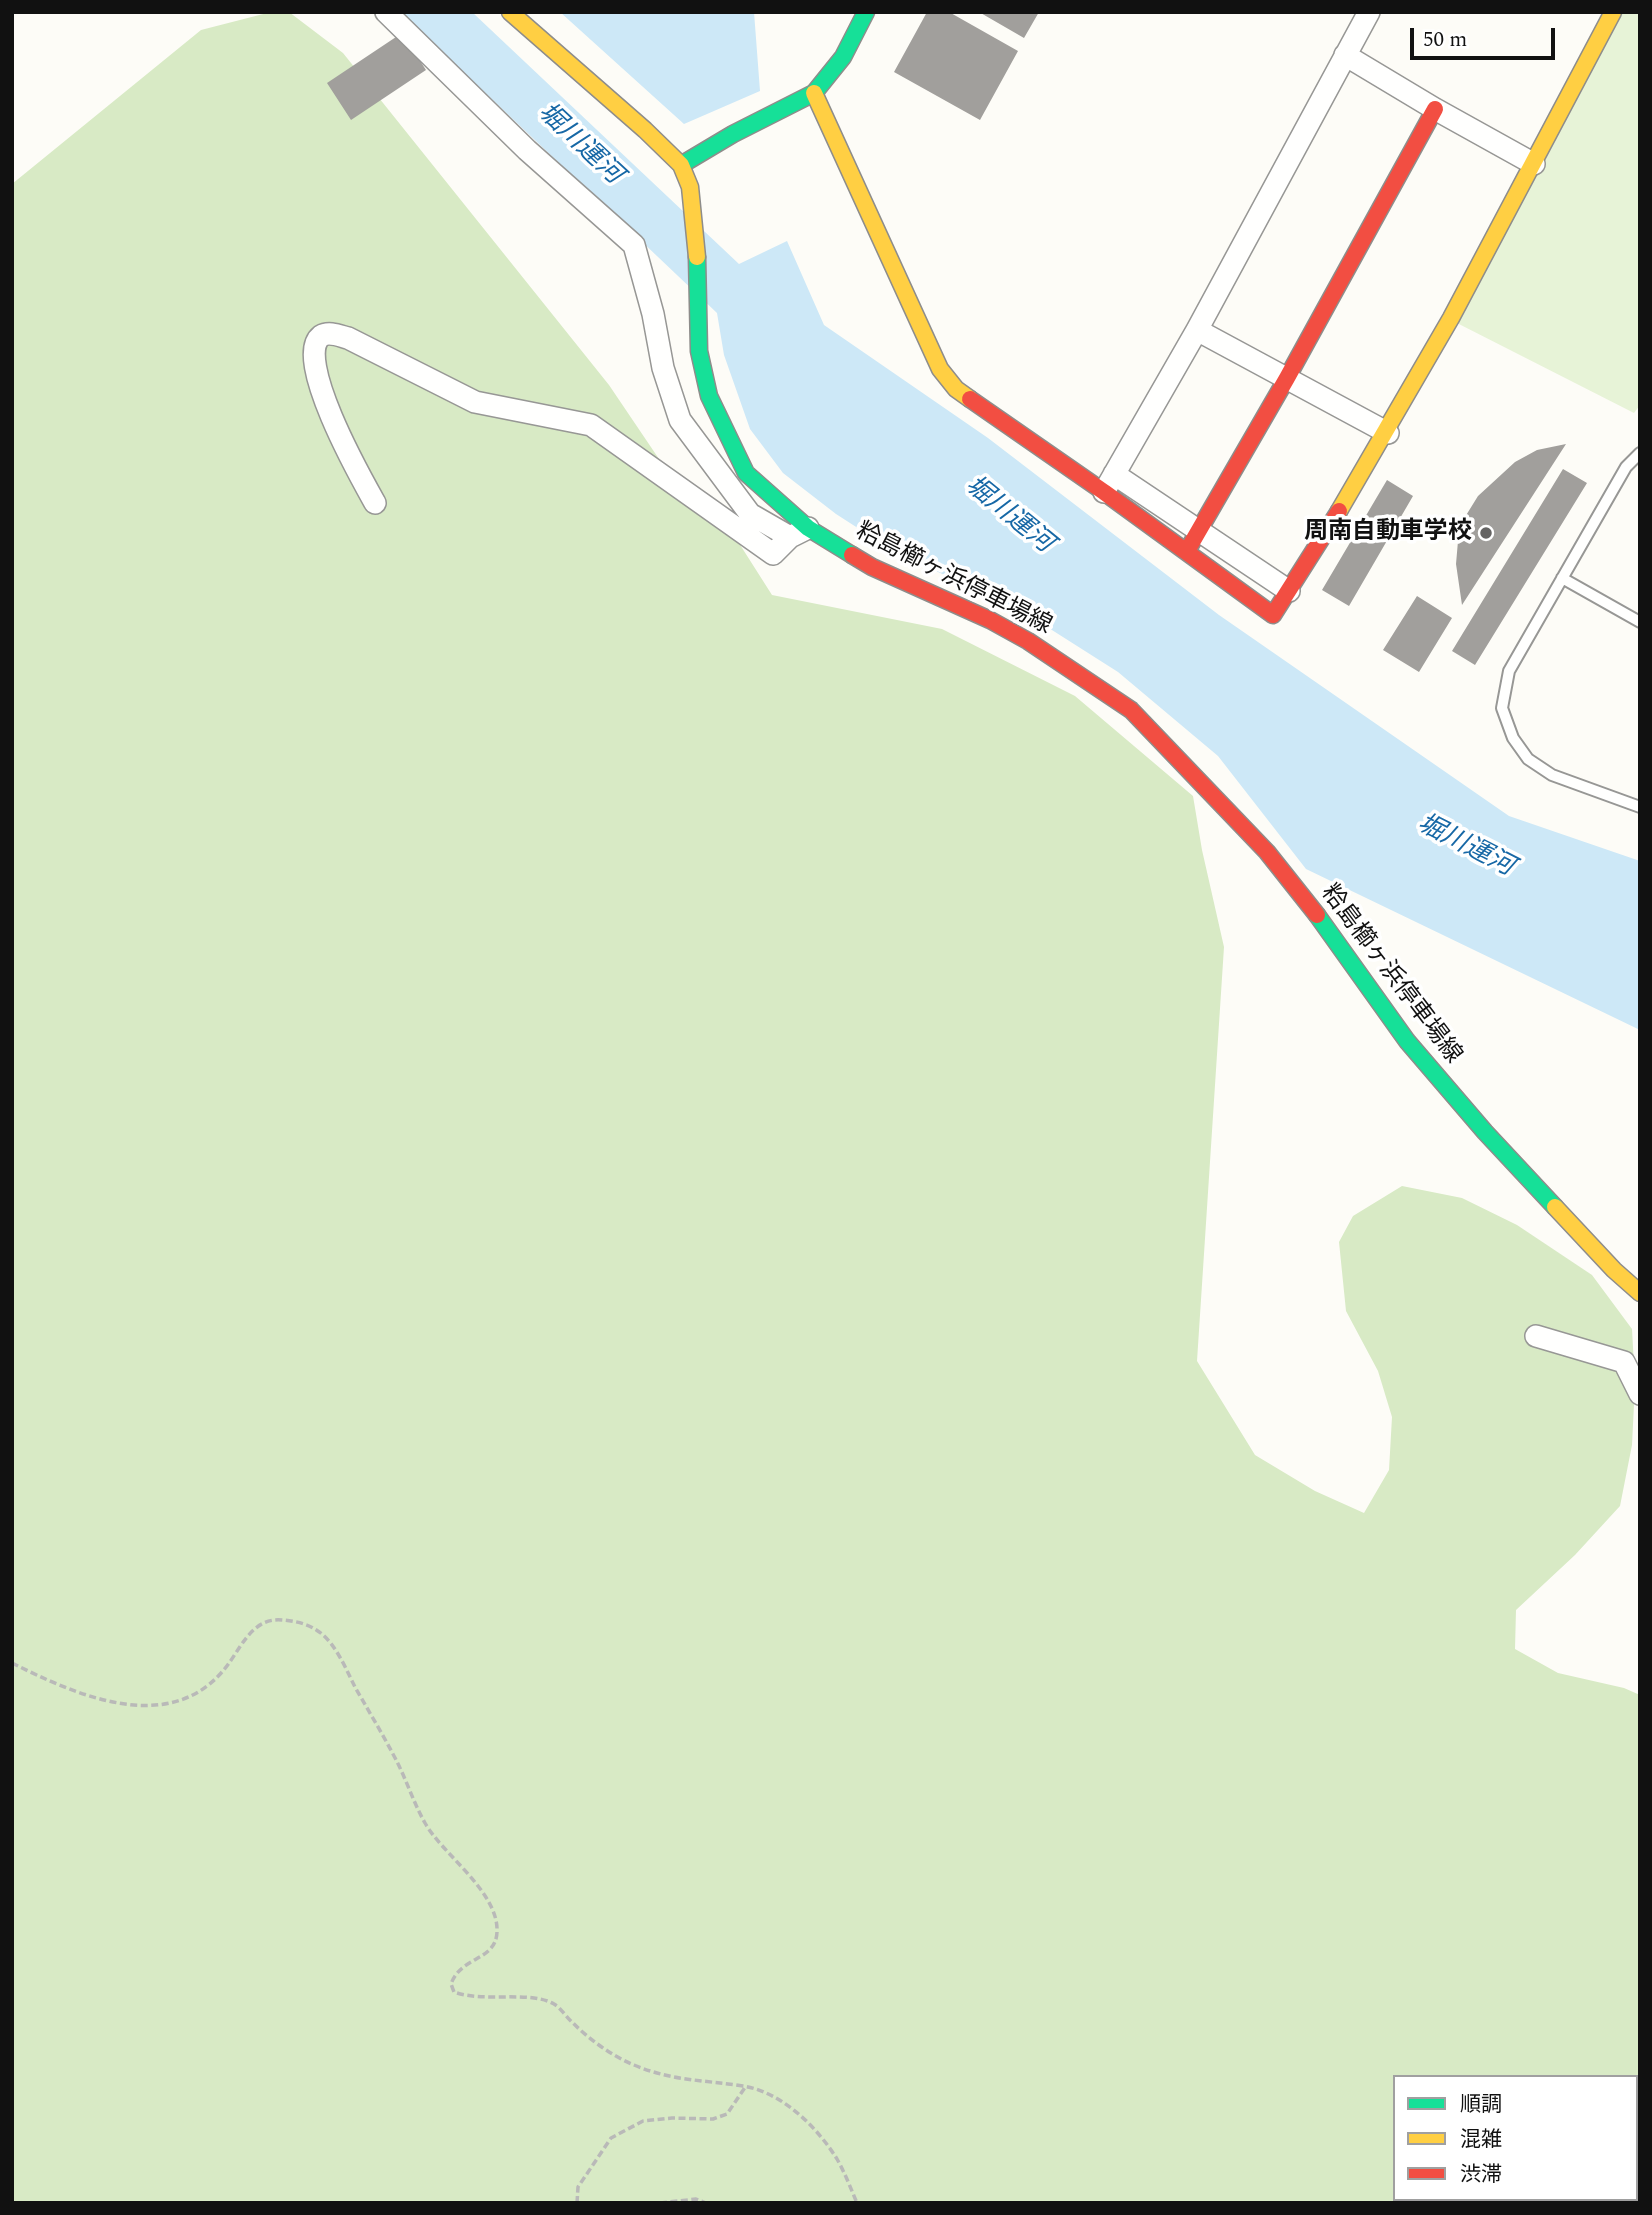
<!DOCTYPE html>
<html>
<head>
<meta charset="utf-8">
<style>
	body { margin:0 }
	#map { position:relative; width:1652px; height:2215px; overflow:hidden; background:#fdfcf7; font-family:Spectral,"Noto Sans JP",serif }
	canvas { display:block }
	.frame { position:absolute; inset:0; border:14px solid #111; pointer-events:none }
	.legend { position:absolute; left:1393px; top:2075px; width:245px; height:126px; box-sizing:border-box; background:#fff; border:2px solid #a0a0a0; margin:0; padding:9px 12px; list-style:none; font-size:21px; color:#111 }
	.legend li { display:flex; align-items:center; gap:14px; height:35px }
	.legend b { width:35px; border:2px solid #a0a0a0 }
	.scale { position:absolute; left:1410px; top:28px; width:145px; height:32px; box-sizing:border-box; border:4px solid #111; border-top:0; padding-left:9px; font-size:21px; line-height:24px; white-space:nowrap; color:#111; -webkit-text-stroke:5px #fff; paint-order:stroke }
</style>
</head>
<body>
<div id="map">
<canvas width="1652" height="2215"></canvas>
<div class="frame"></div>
<ul class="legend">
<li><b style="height:9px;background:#16e098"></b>順調</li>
<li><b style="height:9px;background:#ffcf43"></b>混雑</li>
<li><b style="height:9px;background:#f24e42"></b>渋滞</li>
</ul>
<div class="scale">50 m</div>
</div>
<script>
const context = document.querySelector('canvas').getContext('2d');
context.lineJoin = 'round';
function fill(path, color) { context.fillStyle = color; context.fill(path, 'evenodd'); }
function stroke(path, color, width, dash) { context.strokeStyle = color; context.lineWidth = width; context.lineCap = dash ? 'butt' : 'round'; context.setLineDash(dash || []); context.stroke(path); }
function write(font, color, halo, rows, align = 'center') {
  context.font = font + ' Spectral,"Noto Sans JP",serif'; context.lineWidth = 7; context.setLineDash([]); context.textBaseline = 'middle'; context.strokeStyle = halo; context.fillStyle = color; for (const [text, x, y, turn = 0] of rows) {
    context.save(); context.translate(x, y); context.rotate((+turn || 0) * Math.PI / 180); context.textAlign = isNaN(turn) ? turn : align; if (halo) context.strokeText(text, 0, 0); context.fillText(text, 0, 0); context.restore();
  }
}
const green = new Path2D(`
	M1613 12H1640V405L1634 413 1451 320Z`);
const forest = new Path2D(`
	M271 12H289L343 53 609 385 684 496 730 529 772 595 942 629 1075 696 1193 796 1202 850 1224 947 1197 1361 1255 1455 1315 1491 1364 1513 1389 1470 1392 1417 1378 1371 1346 1311 1339 1242 1353 1216 1402 1186 1462 1198 1517 1225 1592 1275 1632 1329 1635 1384 1632 1445 1620 1506 1575 1555 1516 1610 1515 1649 1558 1673 1624 1688 1640 1695V2203H12V184L201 30ZM1395 2077H1636V2199H1395Z`);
const water = new Path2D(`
	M400 12H472L739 264 787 241 824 325 988 438 1219 615 1509 816 1640 861V1030L1306 869 1218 756 1118 672 1022 611 895 552 836 514 783 473 750 429 724 355 717 313Z
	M560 12H754L760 91 684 124Z`);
const building = new Path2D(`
	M927 12H949L1018 51 980 120 894 72Z
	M979 12H1039L1024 38Z
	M402 33 426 70 351 120 327 83Z
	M1566 444 1462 605 1456 564 1458 541 1465 517 1478 496 1515 462 1537 450Z
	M1563 469 1587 483 1475 665 1452 651Z
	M1387 480 1413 496 1349 606 1322 590Z
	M1417 596 1452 618 1419 672 1383 650Z`);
const path = new Path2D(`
	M12 1663C74 1694 166 1736 222 1672 240 1652 250 1617 282 1620 296 1621 310 1624 322 1634 337 1647 346 1669 355 1687 368 1710 382 1733 394 1756 406 1778 413 1802 425 1823 443 1855 499 1892 497 1932 496 1961 461 1956 451 1984L454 1992C484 2003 530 1990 554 2004 561 2008 567 2018 573 2023 590 2040 612 2056 634 2065 672 2081 704 2080 743 2086 782 2092 817 2127 837 2159 845 2173 851 2189 857 2203
	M577 2203 578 2187 611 2138 643 2121 672 2118 713 2119 727 2114 746 2086
	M660 2203 696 2199 706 2203`);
const lane = new Path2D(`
	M1640 453 1626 467 1509 671 1502 708 1513 738 1528 759 1552 775 1640 807
	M1562 578 1640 622`);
const street = new Path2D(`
	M386 12 527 150 634 245 653 314 663 368 680 420 750 514 790 537
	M1345 55 1435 109 1534 164
	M1197 330 1388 433
	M1114 474 1289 591
	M1104 492 1197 330 1369 12
	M375 503C361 478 293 358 321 336 329 331 340 336 348 338L475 402 591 425 773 554 790 537 808 528
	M1536 1336 1624 1362 1640 1394`);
const fast = new Path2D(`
	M681 165 733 134 814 93 843 57 866 12
	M697 257 699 351 709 396 746 473 808 528 852 555
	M1317 915 1407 1041 1485 1132 1555 1207`);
const slow = new Path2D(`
	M510 12 645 130 681 165 690 187 697 257
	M814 93 940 369 956 389 970 399
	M1339 511 1451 318 1613 12
	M1555 1207 1614 1270 1640 1293`);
const jam = new Path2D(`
	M970 399 1104 492 1273 615 1339 511
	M1187 551 1287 378 1435 109
	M852 555 872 567 990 620 1028 641 1131 710 1267 852 1317 915`);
const markers = [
	[1486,533,7,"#646362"]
];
const poiNames = [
	["周南自動車学校",1472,533]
];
const streetNames = [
	["粭島櫛ヶ浜停車場線",953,580,27],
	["粭島櫛ヶ浜停車場線",1390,975,53]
];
const waterNames = [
	["堀川運河",579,145,43],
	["堀川運河",1008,516,39],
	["堀川運河",1465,847,27]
];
fill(green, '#e7f3d7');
fill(forest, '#d8eac5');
fill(water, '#cde8f7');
fill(building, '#a19f9c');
stroke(lane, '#979795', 14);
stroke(street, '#979795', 24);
stroke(fast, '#8e8d8b', 19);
stroke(slow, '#8e8d8b', 19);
stroke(jam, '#8e8d8b', 19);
stroke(path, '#b9b9b8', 3.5, [7, 3.5]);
stroke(lane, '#fffffe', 10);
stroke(street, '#fffffe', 21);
stroke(fast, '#16e098', 16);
stroke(slow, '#ffcf43', 16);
stroke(jam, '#f24e42', 16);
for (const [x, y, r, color] of markers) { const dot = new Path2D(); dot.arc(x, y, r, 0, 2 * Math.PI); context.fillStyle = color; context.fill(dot); stroke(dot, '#fff', 2.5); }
write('bold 24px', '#111', '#fff', poiNames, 'right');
write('24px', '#111', '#fff', streetNames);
write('italic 26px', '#1768a6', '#fff', waterNames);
</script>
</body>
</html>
